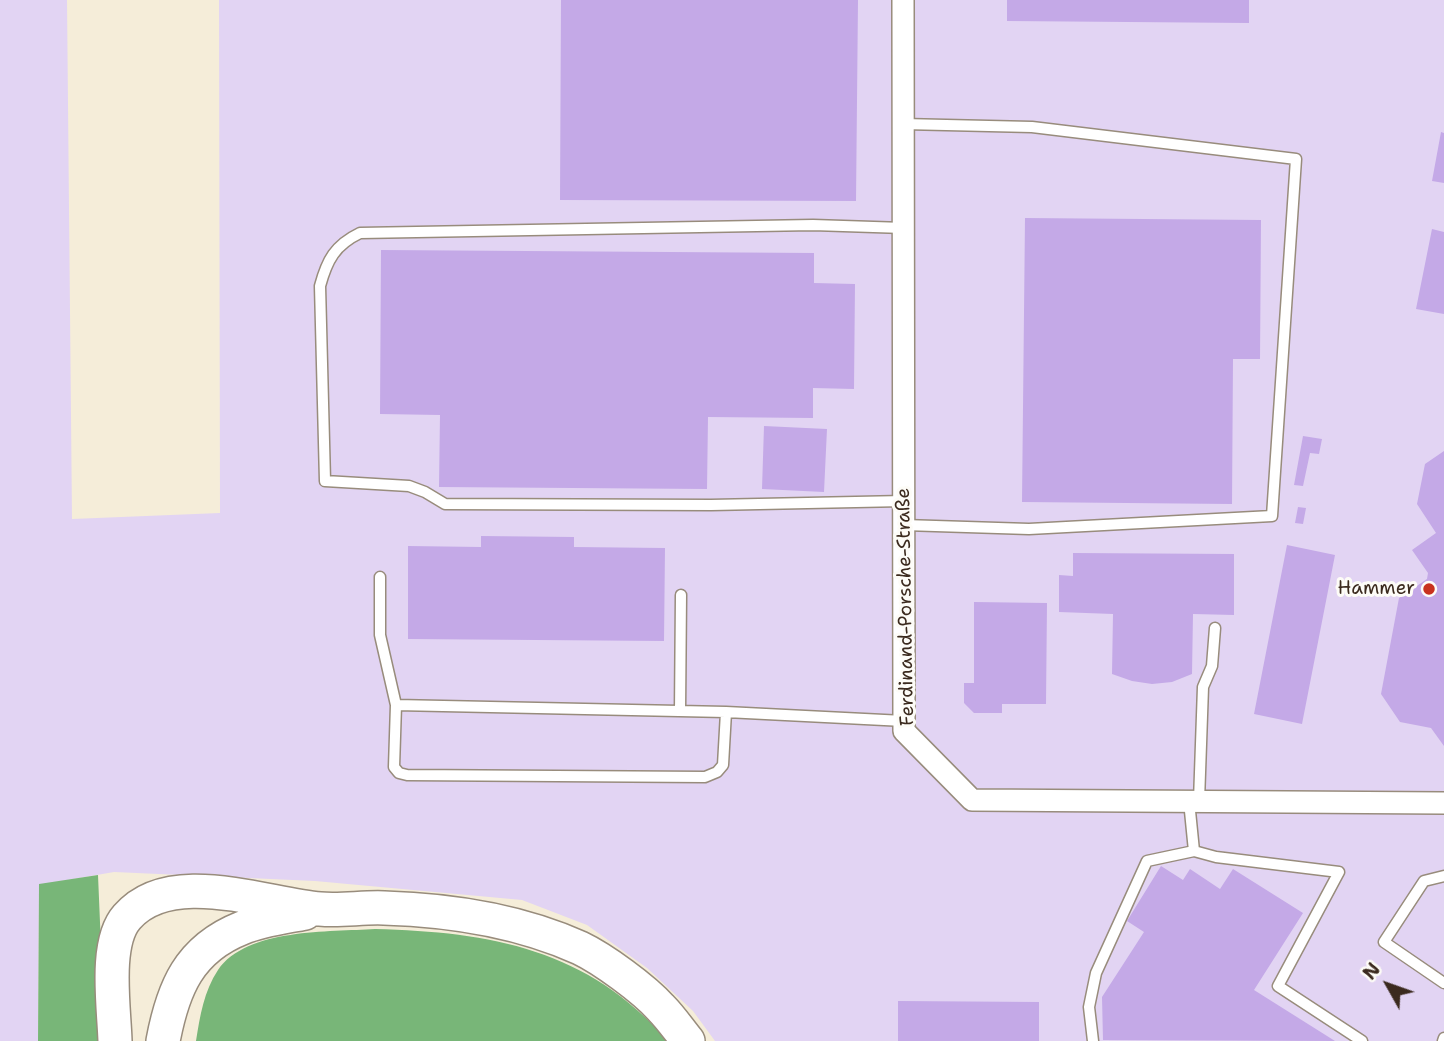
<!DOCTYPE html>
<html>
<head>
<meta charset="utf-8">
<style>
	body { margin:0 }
	#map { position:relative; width:1444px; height:1041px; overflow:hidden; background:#f5edd9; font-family:"Shantell Sans",sans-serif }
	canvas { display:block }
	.north { position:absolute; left:1353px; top:950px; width:70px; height:70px; -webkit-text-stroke:5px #fdfcf7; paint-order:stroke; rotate:310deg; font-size:19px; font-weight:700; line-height:28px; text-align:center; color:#3b2a1e }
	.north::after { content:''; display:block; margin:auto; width:24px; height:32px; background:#3b2a1e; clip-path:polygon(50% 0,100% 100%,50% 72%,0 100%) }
</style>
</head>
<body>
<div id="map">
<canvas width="1444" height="1041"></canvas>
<div class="north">N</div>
</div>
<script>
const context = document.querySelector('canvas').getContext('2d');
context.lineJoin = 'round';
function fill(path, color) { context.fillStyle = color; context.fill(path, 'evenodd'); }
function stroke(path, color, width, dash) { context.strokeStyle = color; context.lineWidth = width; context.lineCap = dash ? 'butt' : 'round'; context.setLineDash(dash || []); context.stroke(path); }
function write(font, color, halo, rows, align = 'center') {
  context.font = font + ' "Shantell Sans",sans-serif'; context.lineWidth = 6; context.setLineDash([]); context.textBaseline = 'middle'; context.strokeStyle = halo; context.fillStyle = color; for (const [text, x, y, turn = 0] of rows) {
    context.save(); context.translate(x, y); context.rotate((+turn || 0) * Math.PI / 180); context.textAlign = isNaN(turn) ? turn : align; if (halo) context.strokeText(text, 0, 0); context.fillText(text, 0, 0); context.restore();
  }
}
const built = new Path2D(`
	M0 0H67L72 519 220 513 219 0H1444V1041H715L693 1011 647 968 587 925 522 900 315 881 114 872 39 885 38 1041H0Z`);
const forest = new Path2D(`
	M98 875 105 1041H38L39 884Z
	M375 929C491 932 588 949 668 1041H196C200 1016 204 991 218 970 247 928 330 932 375 929Z`);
const building = new Path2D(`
	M561 0H858L856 201 560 200Z
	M1007 0H1249V23L1007 21Z
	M1441 132 1444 133V183L1432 181Z
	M1025 218 1261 220 1260 359H1233L1232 504 1022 502Z
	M1432 229 1444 232V314L1416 309Z
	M381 250 814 253V283L855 284 854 389 813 388V418L708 417 707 489 439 487 440 415 380 414Z
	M764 426 827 429 824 492 762 489Z
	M1303 436 1322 439 1319 454 1310 453 1303 486 1294 485Z
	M1444 451V746L1431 728 1400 722 1381 694 1399 598 1427 579 1428 573 1412 550 1436 533 1417 504 1425 464Z
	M1298 507 1306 508 1303 524 1295 523Z
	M481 536 574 537V547L665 548 664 641 408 639V546L481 547Z
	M1287 545 1335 555 1302 724 1254 714Z
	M1073 553 1234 554V615L1193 614 1192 674 1172 682 1152 684 1132 681 1112 674 1113 614 1059 612V575L1073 576Z
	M974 602 1047 603 1046 704H1002V713H974L964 703V683H974Z
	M1161 866 1183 880 1190 869 1220 889 1233 869 1303 913 1254 990 1335 1041 1103 1040 1102 997 1144 932 1127 921Z
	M898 1001 1039 1002V1041H898Z`);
const lane = new Path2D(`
	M903 124 1032 127 1296 159 1272 516 1029 529 904 525
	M904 228 813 225 360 233C335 245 327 260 320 286L325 481 409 486 425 492 445 504 711 505 904 501
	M380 577V635L396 705 394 767 399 773 407 775 705 777 717 772 723 765 726 712 904 721
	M396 705 726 712
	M680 711 681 595
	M1189 801 1194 851 1216 857 1339 872 1278 986 1362 1041
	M1199 801 1203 687 1212 666 1215 628
	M1444 876 1424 881 1384 942 1444 983
	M1093 1041 1089 1007 1096 973 1147 861 1194 851
	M1443 1041 1444 1038`);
const street = new Path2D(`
	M903 0 904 731 972 800 1444 803`);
const primary = new Path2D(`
	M115 1041C114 1007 104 943 127 917 170 867 264 904 320 909 341 911 363 907 384 908 452 910 518 920 580 948 603 959 644 989 661 1008 671 1018 679 1030 688 1041
	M163 1041C173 988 189 949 242 928 261 920 285 917 305 913`);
const markers = [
	[1429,589,7,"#c8321e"]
];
const poiNames = [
	["Hammer",1415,589]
];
const streetNames = [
	["Ferdinand-Porsche-Straße",906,607,-91]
];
fill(built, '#e2d4f3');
fill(forest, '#78b678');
fill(building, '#c4a9e7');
stroke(lane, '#988c7c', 13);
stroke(street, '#988c7c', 24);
stroke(primary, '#988c7c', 36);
stroke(lane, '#fff', 10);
stroke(street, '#fff', 21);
stroke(primary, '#fff', 33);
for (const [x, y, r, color] of markers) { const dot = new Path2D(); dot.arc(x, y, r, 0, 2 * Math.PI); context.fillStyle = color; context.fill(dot); stroke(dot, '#fdfcf7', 2.5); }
write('19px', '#3b2a1e', '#fdfcf7', poiNames, 'right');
write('19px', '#3b2a1e', '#fdfcf7', streetNames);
</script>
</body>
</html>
